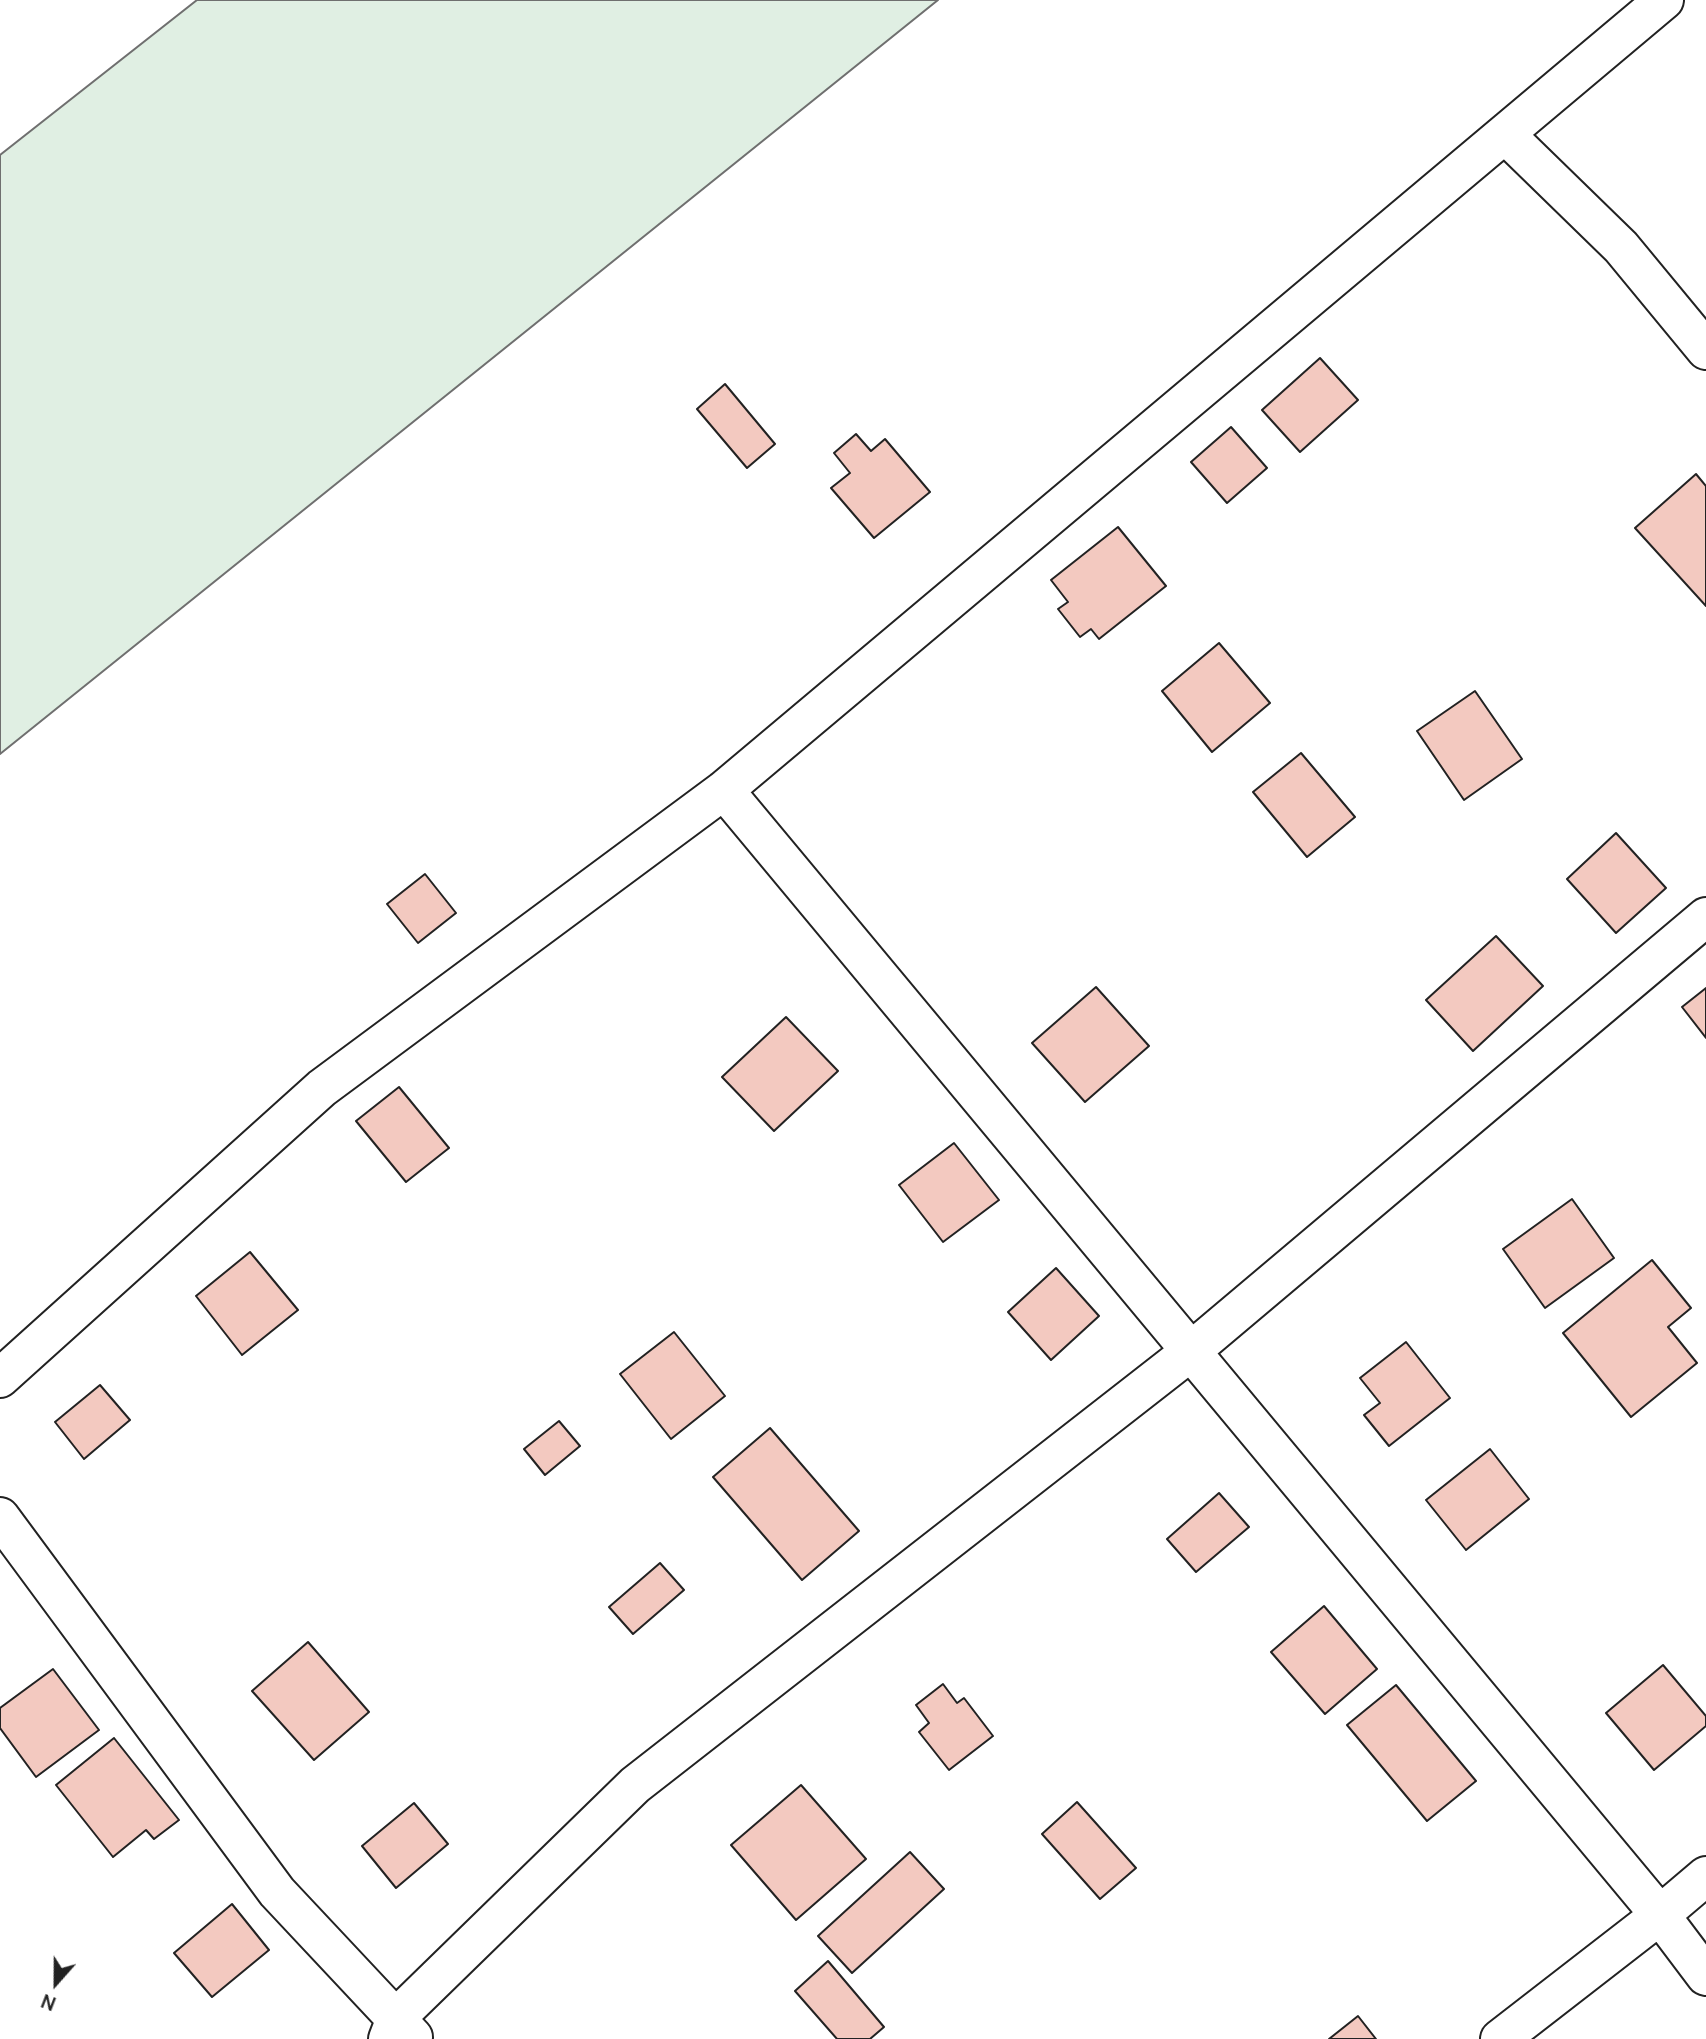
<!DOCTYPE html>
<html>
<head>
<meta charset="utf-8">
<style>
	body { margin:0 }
	#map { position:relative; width:1706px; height:2039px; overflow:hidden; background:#fff; font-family:Manrope,sans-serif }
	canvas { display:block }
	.north { position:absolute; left:21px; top:1948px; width:70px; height:70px; -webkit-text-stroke:5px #fff; paint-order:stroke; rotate:201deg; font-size:19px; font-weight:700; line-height:28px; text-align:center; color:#222 }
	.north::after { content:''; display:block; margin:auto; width:24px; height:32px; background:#222; clip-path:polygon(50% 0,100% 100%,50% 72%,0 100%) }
</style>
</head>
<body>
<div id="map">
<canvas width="1706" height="2039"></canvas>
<div class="north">N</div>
</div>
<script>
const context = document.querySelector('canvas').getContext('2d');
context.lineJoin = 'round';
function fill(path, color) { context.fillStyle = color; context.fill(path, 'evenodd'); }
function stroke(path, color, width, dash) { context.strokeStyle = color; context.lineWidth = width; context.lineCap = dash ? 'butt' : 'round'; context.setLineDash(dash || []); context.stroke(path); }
const green = new Path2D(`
	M197 0H938L0 754V155Z`);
const building = new Path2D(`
	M1320 358 1358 400 1300 452 1262 410Z
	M725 384 775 444 747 468 697 409Z
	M1231 427 1267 468 1227 503 1191 462Z
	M856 434 871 451 885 439 930 492 874 538 831 488 850 473 834 453Z
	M1696 474 1706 486V606L1635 528Z
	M1118 527 1166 586 1099 639 1091 629 1080 637 1058 609 1068 602 1051 580Z
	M1219 643 1270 703 1212 752 1162 691Z
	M1475 691 1522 759 1464 800 1417 731Z
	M1301 753 1355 817 1307 857 1253 792Z
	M1616 833 1666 888 1616 933 1567 879Z
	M425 874 456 913 418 943 387 904Z
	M1496 936 1543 986 1473 1051 1426 1000Z
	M1096 987 1149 1046 1085 1102 1032 1043Z
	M1706 988V1038L1682 1007Z
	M786 1017 838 1071 774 1131 722 1077Z
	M399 1087 449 1148 406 1182 356 1121Z
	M954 1143 999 1200 943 1242 899 1185Z
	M1572 1199 1614 1258 1545 1308 1503 1249Z
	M250 1252 298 1310 242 1355 196 1296Z
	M1652 1260 1691 1308 1668 1327 1697 1363 1631 1417 1563 1333Z
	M1056 1268 1099 1316 1051 1360 1008 1312Z
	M674 1332 725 1396 671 1439 620 1374Z
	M1406 1342 1450 1398 1389 1446 1364 1415 1380 1403 1360 1378Z
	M100 1385 130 1420 84 1459 55 1422Z
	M559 1421 580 1446 545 1475 524 1449Z
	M770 1428 859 1531 802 1580 713 1477Z
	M1490 1449 1529 1499 1466 1550 1426 1500Z
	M1219 1493 1249 1527 1196 1572 1167 1539Z
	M660 1563 684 1590 633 1634 609 1607Z
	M1324 1606 1377 1669 1325 1714 1271 1652Z
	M308 1642 369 1712 314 1760 252 1691Z
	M1663 1665 1706 1716V1726L1654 1770 1606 1713Z
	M53 1669 99 1730 36 1777 0 1728V1708Z
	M943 1684 957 1703 964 1698 993 1736 949 1770 919 1732 929 1723 916 1705Z
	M1396 1685 1476 1781 1427 1821 1347 1725Z
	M114 1738 179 1820 154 1839 146 1830 113 1857 56 1785Z
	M801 1785 866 1859 796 1920 731 1845Z
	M1077 1802 1136 1868 1100 1899 1042 1834Z
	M414 1803 448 1844 396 1888 362 1846Z
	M910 1852 944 1889 852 1973 818 1936Z
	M232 1904 269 1950 212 1997 174 1953Z
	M828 1961 884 2027 870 2039H837L795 1991Z
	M1358 2016 1376 2039H1329Z`);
const minor = new Path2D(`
	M1505 134 1621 247 1706 350
	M724 790 1660 1915 1706 1976
	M0 1378 322 1088 724 790 1664 0
	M0 1517 277 1892 413 2037
	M388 2039 396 2018 635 1785 1190 1352 1706 917
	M1500 2039 1660 1915 1706 1876`);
fill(green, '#e0efe3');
stroke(green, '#6f6f6f', 2);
fill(building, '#f3c9c0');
stroke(building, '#222', 2);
stroke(minor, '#222', 42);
stroke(minor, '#fff', 38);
</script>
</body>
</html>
